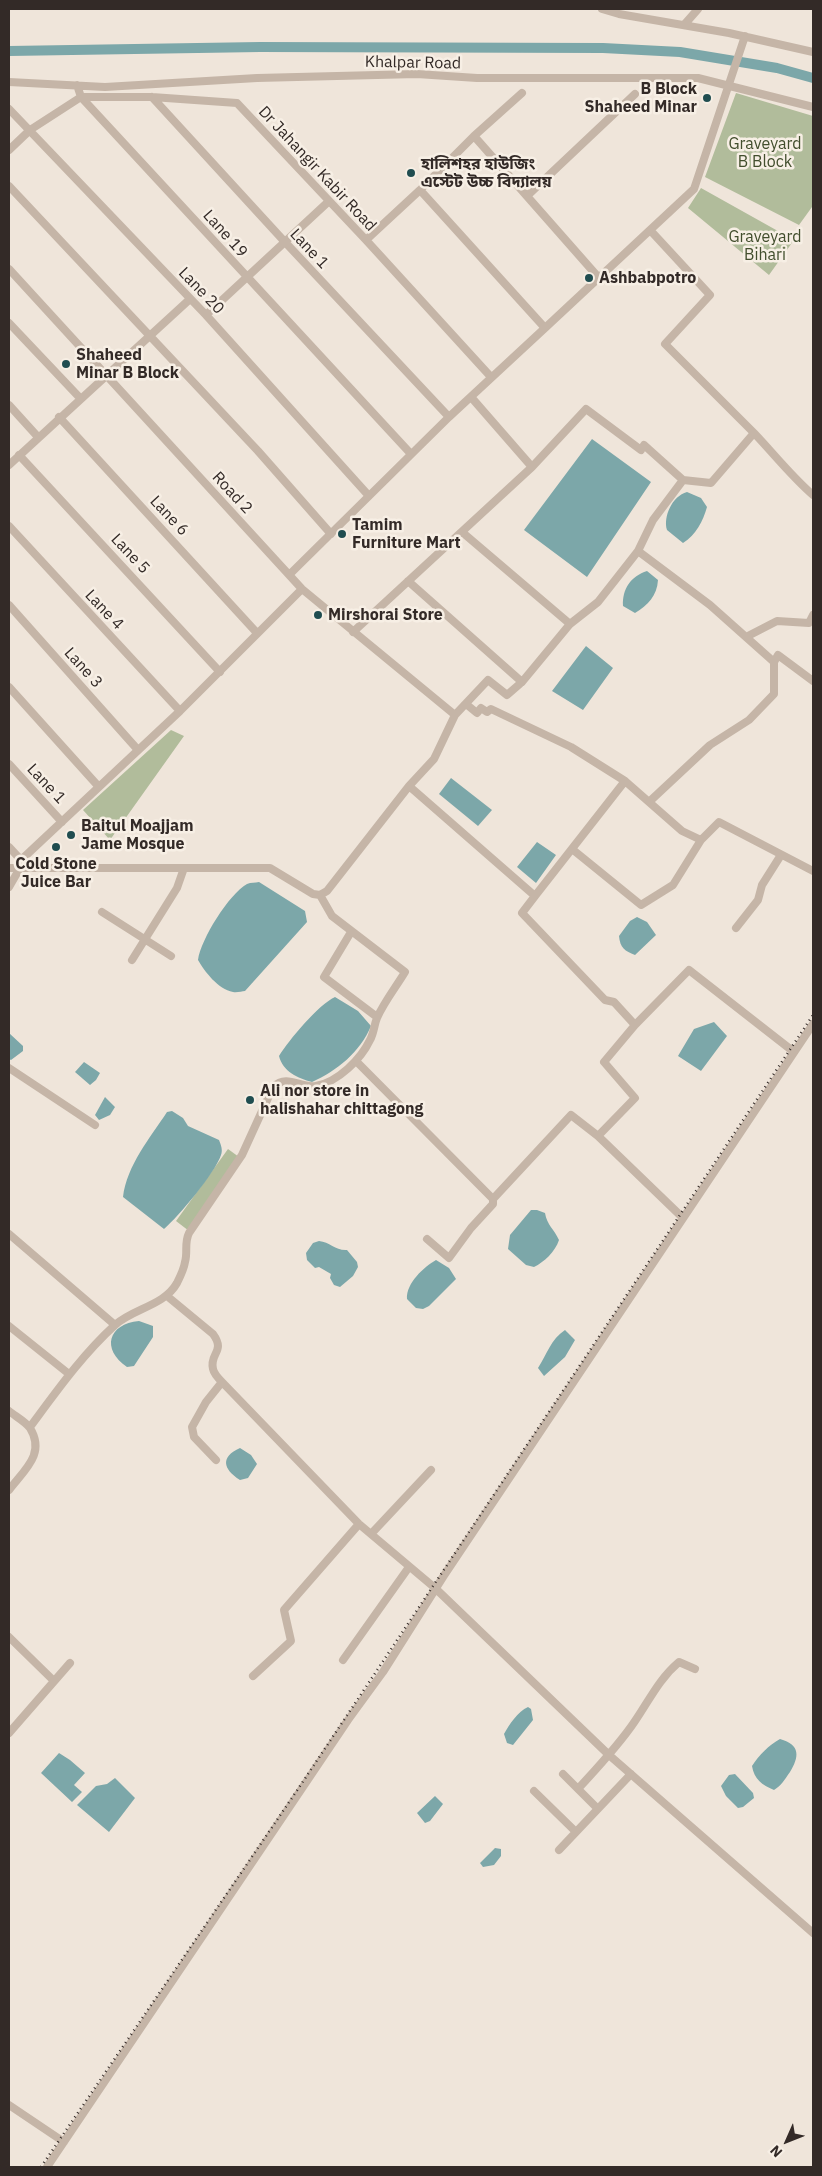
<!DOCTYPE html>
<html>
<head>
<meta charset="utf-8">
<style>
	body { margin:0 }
	#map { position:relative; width:822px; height:2176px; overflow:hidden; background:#efe5da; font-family:"IBM Plex Sans",sans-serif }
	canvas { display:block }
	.frame { position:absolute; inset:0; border:10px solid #332a27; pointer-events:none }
	.north { position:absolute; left:762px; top:2116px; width:50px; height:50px; -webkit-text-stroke:4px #f7efe5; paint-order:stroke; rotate:226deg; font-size:14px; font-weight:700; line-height:20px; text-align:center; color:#332a27 }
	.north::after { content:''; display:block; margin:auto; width:18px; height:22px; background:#332a27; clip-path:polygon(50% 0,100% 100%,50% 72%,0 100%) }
</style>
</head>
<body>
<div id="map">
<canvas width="822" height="2176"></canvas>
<div class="frame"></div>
<div class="north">N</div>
</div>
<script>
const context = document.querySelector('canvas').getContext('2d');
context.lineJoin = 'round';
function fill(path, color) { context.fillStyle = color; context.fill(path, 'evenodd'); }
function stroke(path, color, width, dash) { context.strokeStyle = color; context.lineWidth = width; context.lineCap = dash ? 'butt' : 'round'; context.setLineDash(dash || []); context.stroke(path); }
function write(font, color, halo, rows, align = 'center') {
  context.font = font + ' "IBM Plex Sans","Noto Sans Bengali",sans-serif'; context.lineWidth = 5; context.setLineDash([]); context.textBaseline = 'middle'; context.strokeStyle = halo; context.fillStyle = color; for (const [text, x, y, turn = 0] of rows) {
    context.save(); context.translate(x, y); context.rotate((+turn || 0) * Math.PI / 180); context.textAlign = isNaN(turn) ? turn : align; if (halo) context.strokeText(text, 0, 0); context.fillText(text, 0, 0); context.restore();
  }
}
const green = new Path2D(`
	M736 93 813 116V208L812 207 799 225 705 177Z
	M701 188 794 240 769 275 688 208Z
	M171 730 184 736 110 840 83 810Z
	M228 1149 239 1157 189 1231 176 1221Z`);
const water = new Path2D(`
	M592 439 651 482 587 577 524 530Z
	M687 492 701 498 707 507C703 521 696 535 683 543L667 530C663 517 672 496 687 492Z
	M647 571 658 580C657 596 648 605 635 613L623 606C622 589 631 576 647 571Z
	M586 646 613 668 583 710 552 691Z
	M451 778 492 810 478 826 439 794Z
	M537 842 556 855 536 883 517 867Z
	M259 882 305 911 307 922 245 991C242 991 237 993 233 992 218 989 205 972 198 960 201 939 229 894 247 884 251 882 255 883 259 882Z
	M637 917 647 922 656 935 635 955C625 951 620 948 619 936L630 921Z
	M335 997 358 1011 371 1026C360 1052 337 1071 312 1082 298 1078 283 1072 279 1056 289 1040 318 1005 335 997Z
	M714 1022 727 1036 701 1071 678 1056 694 1029Z
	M9 1033 23 1046V1051L11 1060 9 1059Z
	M84 1062 100 1073 96 1080 90 1085 75 1072Z
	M105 1097 115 1107 110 1115 99 1120 95 1115Z
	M172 1111 183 1118 188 1126 219 1140C221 1145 223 1150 221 1155 215 1173 179 1216 164 1229L123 1197C127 1165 150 1138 167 1112Z
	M531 1210H537L545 1213C547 1225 554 1229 559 1240 555 1252 544 1262 534 1267L526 1265 508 1249 510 1235Z
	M319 1241C330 1242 336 1251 347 1250L357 1262 358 1267 353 1276 340 1287 334 1285 330 1278 331 1274 319 1267 315 1268 307 1260 306 1253 313 1243Z
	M436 1260 449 1268 456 1279 429 1306 423 1309 416 1308 407 1299C406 1283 424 1267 436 1260Z
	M139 1321 153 1326V1337L134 1366 127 1367C101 1349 108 1324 139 1321Z
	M565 1330 575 1340 565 1357 544 1376 538 1368C547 1354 551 1339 565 1330Z
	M240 1448 251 1455 257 1464 248 1478 240 1480C223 1469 220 1457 240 1448Z
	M528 1707 531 1709 533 1720 513 1745 507 1743 504 1734C509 1725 518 1711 528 1707Z
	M780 1739C801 1745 799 1757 790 1772 785 1779 781 1786 774 1790 762 1785 754 1779 752 1766 759 1755 769 1745 780 1739Z
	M59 1753 70 1760 85 1773 74 1785 82 1792 72 1802 41 1773Z
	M735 1774 753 1793 754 1798 743 1807 738 1808 726 1796 721 1786 729 1775Z
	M115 1778 135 1798 109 1832 77 1805 96 1786 107 1784Z
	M435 1796 443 1804 430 1821 425 1823 417 1813Z
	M495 1848 501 1849V1856L494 1865 483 1867 480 1863Z`);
const canal = new Path2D(`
	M9 51 260 47 603 48 680 52 777 68 813 78`);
const street = new Path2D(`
	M602 9 619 14 729 33 813 52
	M684 25 698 9
	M9 82 105 87 257 78 417 74 477 78H698L813 107
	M77 85 81 97 411 454
	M81 97H152L237 103 366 240 491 377
	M152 97 284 241 449 417
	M9 109 206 315 369 496
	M474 136 522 93
	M9 150 30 130 81 97
	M9 186 258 451 331 534
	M420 190 474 136 599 278
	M528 195 635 94
	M650 230 710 295 665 344 754 433
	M9 269 302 589 455 715
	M206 315 328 202
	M9 323 80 398
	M545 328 694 189 745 36
	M9 405 38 437
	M59 417 257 633
	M19 455 220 672
	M9 465 190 299
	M532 467 586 409 641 450 644 445 683 480
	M9 526 180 711
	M462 532 570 624
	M638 551 653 520 683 480 711 483 754 433C774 454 792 477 813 495
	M290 574 449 417 545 328 420 190 366 240
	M408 581 522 682
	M9 605 138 750
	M353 632 532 467 471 397
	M746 637 777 621 809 623 813 615
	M9 687 99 787
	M466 704 477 713 481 708 487 712 491 709 571 747 625 781
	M9 764 62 822
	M409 786 535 896 625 781 682 831 701 840 719 822 813 871
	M649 802 710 745 749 720 774 694V662
	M9 847 21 860 20 868 9 887
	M572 849 641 905 673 885 701 840
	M21 860 180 711 302 589
	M9 868H270L313 894 320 895 327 891 409 786 434 759 455 715 488 680 507 695 522 682 570 624 598 602 638 551 710 605 774 662 778 655 813 681
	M535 896 522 913 605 1000 614 1002 635 1025 604 1062 635 1098 598 1136
	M102 912 171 956
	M736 928 758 900 762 885 781 855
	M351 932 324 977 377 1017
	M132 960 177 888 184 868
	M635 1025 689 970 794 1052
	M356 1061 493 1199 571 1115 598 1136 683 1218
	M9 1068 95 1125
	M9 1234 115 1325
	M427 1239 449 1258 471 1228 493 1204V1199
	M167 1296 213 1334C226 1352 209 1353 213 1369 214 1374 219 1379 222 1382L359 1524 435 1588 609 1755 813 1933
	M9 1326 69 1374
	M9 1411C15 1416 26 1422 30 1428 46 1454 24 1470 9 1490
	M30 1427C56 1392 82 1355 115 1325 134 1308 164 1306 177 1283 180 1277 184 1269 185 1262 188 1252 184 1243 189 1233L242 1155 273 1087C288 1073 300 1089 316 1086 338 1082 361 1059 370 1040 374 1033 374 1025 377 1018 384 1002 396 987 405 972L332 916 320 895
	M216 1460 194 1437 192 1427 206 1402 222 1382
	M371 1534 431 1470
	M9 1637 54 1681
	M343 1660 409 1567
	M253 1676 291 1641 284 1610 359 1524
	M9 1733 70 1663
	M563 1774 598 1809
	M578 1789C598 1767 619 1745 635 1721 650 1699 659 1679 679 1662L695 1669
	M534 1791 576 1832
	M559 1850 631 1774
	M9 2105 64 2142
	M47 2167 348 1720 383 1672 443 1577 813 1024`);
const rail = new Path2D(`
	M41 2167 298 1789 813 1015`);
const markers = [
	[707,98,5,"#204d50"],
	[411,173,5,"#204d50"],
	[589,278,5,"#204d50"],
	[66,364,5,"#204d50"],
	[342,534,5,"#204d50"],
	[318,615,5,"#204d50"],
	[71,835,5,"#204d50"],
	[56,847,5,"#204d50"],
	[250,1100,5,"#204d50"]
];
const streetNames = [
	["Khalpar Road",413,63,1],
	["Dr Jahangir Kabir Road",317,169,47],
	["Lane 19",225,234,48],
	["Lane 1",309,249,47],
	["Lane 20",201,291,46],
	["Road 2",232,493,47],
	["Lane 6",169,516,47],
	["Lane 5",130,554,47],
	["Lane 4",104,610,47],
	["Lane 3",83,668,48],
	["Lane 1",46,784,47]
];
const poiNames = [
	["B Block",697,89,"right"],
	["Shaheed Minar",697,107,"right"],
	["হালিশহর হাউজিং",421,164],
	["এস্টেট উচ্চ বিদ্যালয়",421,182],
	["Ashbabpotro",599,278],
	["Shaheed",76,355],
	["Minar B Block",76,373],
	["Tamim",352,525],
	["Furniture Mart",352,543],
	["Mirshorai Store",328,615],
	["Baitul Moajjam",81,826],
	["Jame Mosque",81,844],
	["Cold Stone",56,864,"center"],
	["Juice Bar",56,882,"center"],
	["Ali nor store in",260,1091],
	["halishahar chittagong",260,1109]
];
const parkNames = [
	["Graveyard",765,144],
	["B Block",765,162],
	["Graveyard",765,237],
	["Bihari",765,255]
];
fill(green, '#b1bc9b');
fill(water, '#7ca7a9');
stroke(canal, '#7ca7a9', 10);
stroke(street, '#c5b5a7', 8);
stroke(rail, '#332a27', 2.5, [1, 4]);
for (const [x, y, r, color] of markers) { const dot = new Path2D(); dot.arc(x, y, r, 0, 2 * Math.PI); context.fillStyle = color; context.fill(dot); stroke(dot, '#f7efe5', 2); }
write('16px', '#332a27', '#f7efe5', streetNames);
write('bold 16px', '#332a27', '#f7efe5', poiNames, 'left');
write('16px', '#424e2d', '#f7efe5', parkNames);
</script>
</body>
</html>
